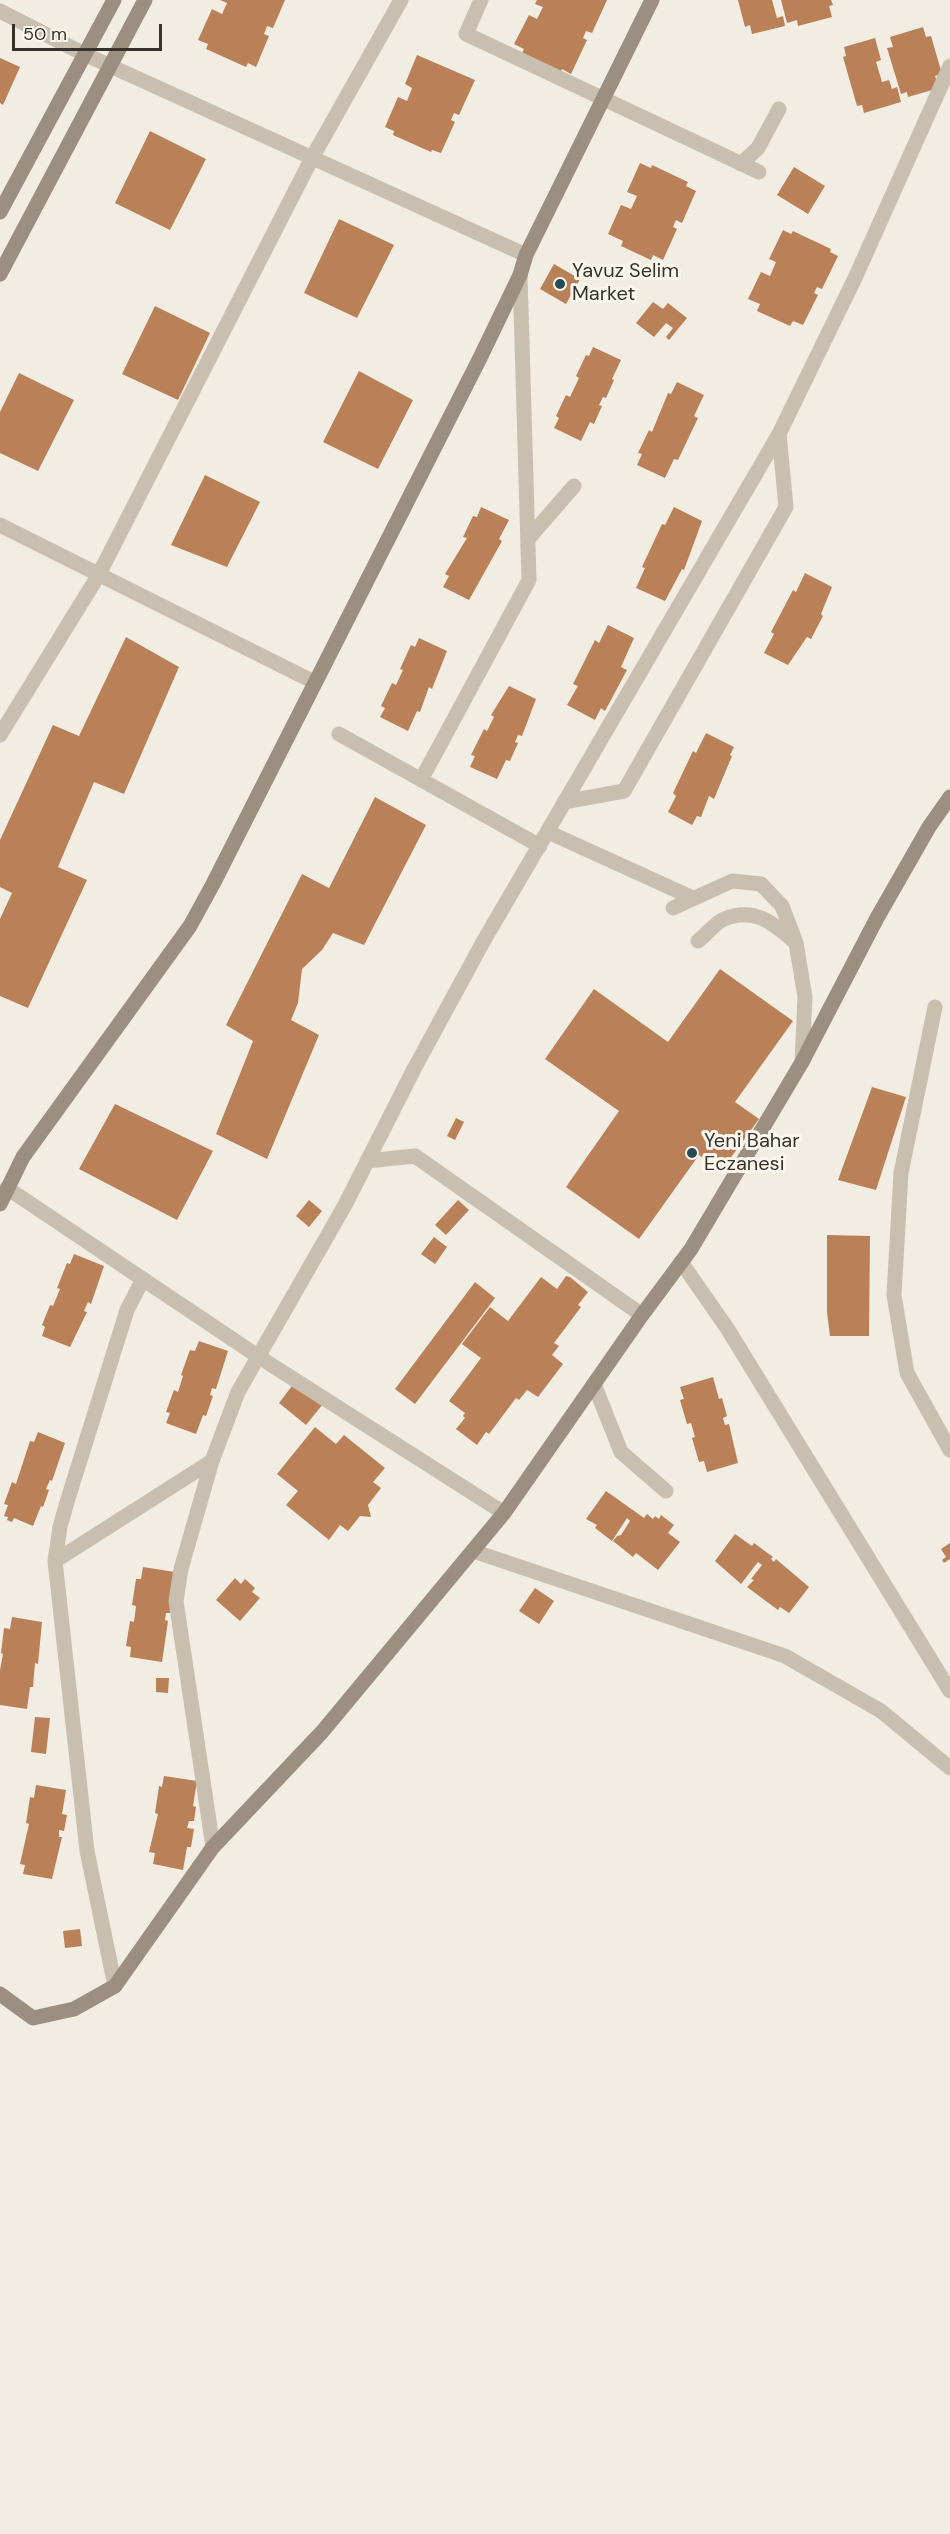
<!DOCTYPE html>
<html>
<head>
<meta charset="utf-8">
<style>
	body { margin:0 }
	#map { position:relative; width:950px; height:2534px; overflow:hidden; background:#f1ede2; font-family:"DM Sans",sans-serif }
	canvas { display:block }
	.scale { position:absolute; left:12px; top:24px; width:150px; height:27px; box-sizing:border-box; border:3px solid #38322c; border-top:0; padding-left:8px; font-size:18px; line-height:21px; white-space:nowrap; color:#38322c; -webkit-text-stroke:4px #f9f6ee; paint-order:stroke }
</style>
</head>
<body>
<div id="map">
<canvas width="950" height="2534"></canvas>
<div class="scale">50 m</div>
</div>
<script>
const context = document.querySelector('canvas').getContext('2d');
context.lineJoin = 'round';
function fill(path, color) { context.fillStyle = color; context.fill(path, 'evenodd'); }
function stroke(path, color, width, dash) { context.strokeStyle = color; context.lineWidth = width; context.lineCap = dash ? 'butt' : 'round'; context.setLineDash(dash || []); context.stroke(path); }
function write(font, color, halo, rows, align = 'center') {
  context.font = font + ' "DM Sans",sans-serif'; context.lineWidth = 6; context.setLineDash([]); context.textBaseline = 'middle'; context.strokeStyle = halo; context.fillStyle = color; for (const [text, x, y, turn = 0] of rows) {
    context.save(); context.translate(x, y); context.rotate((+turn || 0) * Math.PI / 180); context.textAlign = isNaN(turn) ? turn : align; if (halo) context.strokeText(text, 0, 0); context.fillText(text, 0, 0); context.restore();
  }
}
const building = new Path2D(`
	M220 0H285L273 28 267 26 264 34 269 36 256 67 248 63 246 67 206 49 208 44 198 40 212 9 222 14 227 3Z
	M537 0H607L592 33 586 31 583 38 587 40 571 74 562 69 561 72 522 53 524 49 514 44 529 15 537 19 543 7 535 4Z
	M738 0H772L777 18 783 16 785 26 752 34 750 25 745 27Z
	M781 0H831L833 5 829 6 832 17 798 26 797 20 787 23Z
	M923 27 926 37 931 36 942 74 935 76 939 88 908 97 907 92 901 94 887 48 893 47 890 37Z
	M875 38 881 60 876 62 882 82 889 80 892 89 897 87 901 102 864 113 862 105 857 106 843 57 846 56 844 47Z
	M417 55 475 80 459 115 454 113 451 120 455 122 441 153 432 150 431 152 393 135 394 131 385 127 398 97 407 101 412 88 405 84Z
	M0 58 20 67 3 105 0 103Z
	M150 131 206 159 170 230 115 203Z
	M640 163 651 168 652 165 688 182 686 186 696 191 682 223 676 220 673 227 677 229 663 260 653 255 651 260 621 246 623 241 608 234 621 205 631 209 637 196 627 192Z
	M794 167 825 186 808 214 777 195Z
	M339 219 394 245 357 318 304 293Z
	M783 230 791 234 793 231 831 249 830 252 838 256 822 289 817 287 814 293 818 295 803 325 793 321 790 326 757 311 760 304 748 299 761 272 770 276 776 262 769 259Z
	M554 264 580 279 566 304 540 289Z
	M653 302 663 309 668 303 687 318 669 340 666 337 673 328 666 323 654 337 636 323Z
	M155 306 210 333 178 400 122 374Z
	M593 347 621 360 612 379 614 380 606 398 603 397 599 405 602 406 594 424 590 422 581 441 554 428 559 418 556 416 566 395 570 397 579 378 576 376 586 355 589 356Z
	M359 371 413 400 378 469 323 442Z
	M19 373 74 400 38 471 0 453V412Z
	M677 382 704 395 694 416 698 418 678 460 674 459 665 478 637 465 642 454 638 453 649 430 652 432 668 393 671 394Z
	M205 475 260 502 227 567 171 545Z
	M481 507 509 520 499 539 502 541 469 600 443 587 449 576 445 574 467 538 463 537 473 516 477 517Z
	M674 507 702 521 684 570 682 569 665 601 636 588 645 568 642 567 662 524 665 525Z
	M805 573 832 587 821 614 823 616 811 639 807 637 788 665 764 653 774 634 771 632 793 590 796 592Z
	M608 625 634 638 621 667 627 670 605 711 601 708 595 720 567 705 578 686 573 684 595 640 599 643Z
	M126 637 179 667 124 794 94 782 58 867 87 880 28 1008 0 996V919L12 893 0 887V840L53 725 79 736Z
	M419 638 447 651 432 689 429 687 420 712 417 711 408 731 380 717 385 708 381 706 392 683 396 685 403 670 400 669 411 645 415 647Z
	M509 686 536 699 522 736 518 735 515 742 518 743 510 761 506 760 497 779 470 767 475 756 471 755 484 729 487 731 494 717 491 715Z
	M706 733 734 747 730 755 732 756 714 799 709 796 701 817 697 816 692 825 668 812 676 796 673 793 693 751 696 753Z
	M375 797 426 825 364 945 333 933 322 950 302 969 298 1003 291 1020 319 1035 267 1159 216 1134 253 1041 226 1025 302 874 329 888Z
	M720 969 793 1021 735 1102 759 1119 721 1171 699 1155 639 1239 566 1187 619 1111 545 1059 594 989 668 1042Z
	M872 1087 906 1097 876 1190 838 1180Z
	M115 1104 213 1151 177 1220 79 1169Z
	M456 1118 464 1122 455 1140 447 1136Z
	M309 1200 322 1211 309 1227 296 1216Z
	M458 1200 469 1210 446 1235 435 1225Z
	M827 1235 870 1236 869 1336H830L827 1312Z
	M434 1237 447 1247 435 1264 421 1254Z
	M74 1254 104 1266 91 1304 88 1302 84 1311 87 1312 70 1347 42 1336 45 1327 42 1325 50 1305 53 1306 60 1289 57 1288 67 1263 70 1264Z
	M566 1276 570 1277 588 1292 578 1305 581 1307 554 1343 559 1346 552 1355 563 1364 538 1397 527 1390 519 1400 516 1398 489 1434 486 1432 477 1445 456 1429 465 1418 463 1416 465 1413 449 1401 481 1358 462 1344 490 1307 508 1321 541 1277 557 1289Z
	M475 1282 495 1298 415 1404 395 1389Z
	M199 1341 228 1351 216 1389 212 1388 210 1395 213 1396 206 1416 203 1415 196 1434 166 1423 170 1413 166 1412 174 1390 178 1392 183 1376 181 1375 190 1350 195 1351Z
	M713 1377 719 1399 722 1398 727 1416 723 1418 725 1425 729 1424 738 1463 707 1472 704 1461 699 1462 692 1438 695 1437 691 1423 687 1424 680 1400 684 1399 680 1387Z
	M295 1382 323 1404 306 1425 279 1403Z
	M315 1427 336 1444 344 1435 385 1468 373 1482 381 1488 368 1505 371 1517 360 1516 348 1531 340 1525 329 1540 286 1505 298 1491 277 1474Z
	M38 1432 65 1443 52 1481 50 1480 46 1489 49 1490 43 1507 41 1506 33 1526 14 1518 12 1522 7 1520 8 1517 4 1516 8 1505 4 1504 12 1482 16 1484 30 1441 34 1442Z
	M606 1491 644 1518 647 1514 653 1519 655 1516 659 1519 661 1515 674 1525 668 1533 680 1542 658 1570 636 1553 633 1557 613 1541 617 1536 621 1535 630 1521 627 1518 612 1541 595 1528 597 1525 586 1519Z
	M735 1534 752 1546 754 1543 773 1557 771 1559 774 1562 776 1559 809 1587 789 1613 780 1607 778 1610 747 1587 754 1580 751 1579 762 1565 758 1562 741 1584 715 1561Z
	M950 1543V1559L944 1563 942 1560 946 1557 941 1549Z
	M143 1567 175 1572 170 1613H166L165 1620 168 1621 162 1662 130 1657 131 1647 126 1646 130 1621 134 1622 136 1606 132 1605 136 1579H141Z
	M235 1578 241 1584 245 1579 255 1588 252 1592 260 1598 240 1621 216 1600Z
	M535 1588 554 1601 539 1624 519 1611Z
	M12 1617 42 1622 38 1664 35 1663 33 1687H30L27 1709 0 1705V1670L3 1654 1 1653 4 1628 10 1629Z
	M156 1678H169L168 1693 156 1692Z
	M35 1717 50 1718 46 1754 31 1752Z
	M164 1776 197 1781 193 1806 196 1807 194 1821H189L187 1828 194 1829 191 1847H187L183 1870 153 1864 155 1853 149 1852 158 1814 155 1813 159 1786 162 1787Z
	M36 1785 66 1790 62 1814 67 1815 64 1831 59 1830V1837H62L52 1879 23 1874 25 1865 20 1864 29 1824 26 1823 30 1797 34 1798Z
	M80 1929 82 1946 65 1948 63 1931Z`);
const street = new Path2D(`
	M481 0 466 34 759 172
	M0 11 84 54 526 255
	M741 164 758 148 779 109
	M0 525 314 682
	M528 539 574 486
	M339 734 540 846
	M0 735 98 576 312 158 401 0
	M421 780 529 580 520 275
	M564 802 624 791 786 507 779 434
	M548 832 693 898
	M673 908 732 881 761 884 782 906 795 940
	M698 941C706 935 715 923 724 919 755 906 774 924 796 943L805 997 802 1062
	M935 1007 901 1173 894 1295 907 1373 950 1450
	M367 1161 415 1156 642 1315
	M7 1188 259 1357 504 1513
	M681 1262 727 1328 950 1691
	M594 1384 621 1452 666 1491
	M473 1551 785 1656 881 1711 950 1768
	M55 1561 212 1461
	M213 1847 176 1601 181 1569 212 1461 238 1392 345 1205 414 1069 483 942 779 434 855 278 950 66
	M115 1986 87 1851 55 1561 60 1527 67 1502 127 1310 143 1279`);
const secondary = new Path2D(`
	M0 212 114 0
	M0 274 145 0
	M0 1204 23 1157 190 926 213 884 480 358 520 275 526 255 652 0
	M0 1994 33 2018 74 2009 115 1986 213 1847 322 1732 504 1513 642 1315 691 1249 802 1062 877 918 929 827 950 797`);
const markers = [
	[560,284,6,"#264a56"],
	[692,1153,6,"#264a56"]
];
const poiNames = [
	["Yavuz Selim",572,272],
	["Market",572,295],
	["Yeni Bahar",704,1142],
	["Eczanesi",704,1165]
];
fill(building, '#ba8158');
stroke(street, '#c9bfaf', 15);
stroke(secondary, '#9c8f80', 15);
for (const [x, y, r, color] of markers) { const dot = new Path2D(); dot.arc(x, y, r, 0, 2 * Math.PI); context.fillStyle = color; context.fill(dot); stroke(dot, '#f9f6ee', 2); }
write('20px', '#38322c', '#f9f6ee', poiNames, 'left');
</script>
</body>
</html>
